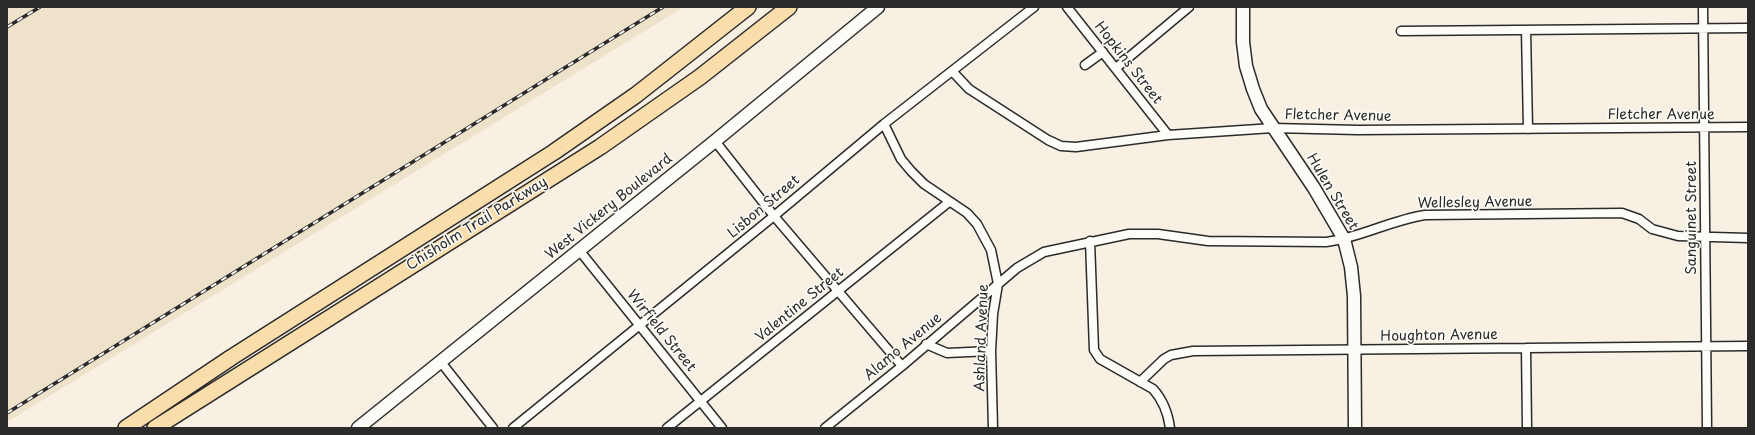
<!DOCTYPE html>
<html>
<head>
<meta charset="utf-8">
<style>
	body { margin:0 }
	#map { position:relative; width:1755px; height:435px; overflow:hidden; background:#f7f0e3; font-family:"Playpen Sans",sans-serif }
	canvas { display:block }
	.frame { position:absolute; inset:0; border:8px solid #2b2b2b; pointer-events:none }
</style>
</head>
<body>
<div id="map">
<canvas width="1755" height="435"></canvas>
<div class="frame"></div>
</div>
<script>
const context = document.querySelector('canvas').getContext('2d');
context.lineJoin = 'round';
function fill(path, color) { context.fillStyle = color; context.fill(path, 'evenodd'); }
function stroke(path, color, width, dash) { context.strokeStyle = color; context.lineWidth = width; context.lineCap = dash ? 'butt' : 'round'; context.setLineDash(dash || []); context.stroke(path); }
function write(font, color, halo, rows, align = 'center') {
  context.font = font + ' "Playpen Sans",sans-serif'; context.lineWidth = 3; context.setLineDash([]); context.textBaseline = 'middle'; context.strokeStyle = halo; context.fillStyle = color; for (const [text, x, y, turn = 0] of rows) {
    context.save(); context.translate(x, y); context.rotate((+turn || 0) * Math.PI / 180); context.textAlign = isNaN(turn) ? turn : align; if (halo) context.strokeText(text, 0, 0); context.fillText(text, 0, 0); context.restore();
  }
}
const built = new Path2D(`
	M7 7H684L7 422Z`);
const minor = new Path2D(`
	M1067 7 1168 135
	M1703 7 1707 428
	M1526 30 1528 129
	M1401 31 1748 28
	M1085 65 1103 52
	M1116 68 1189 7
	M952 71 969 89 1048 140 1061 146 1076 147 1168 135 1273 128 1358 130 1748 127
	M884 124 901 159 911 171 924 184 967 213 977 224 991 250 998 284 993 314 991 351 993 428
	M715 141 774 216 902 366
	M1090 241 1094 350 1100 359 1153 389C1163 400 1168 413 1170 428
	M579 250 722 428
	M926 344 947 353 991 351
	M1526 348 1527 428
	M440 361 493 428
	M1140 382 1164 359 1171 355 1193 351 1748 346
	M513 428 774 216 884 124 1034 7
	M667 428 949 202
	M825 428 902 366 1017 268 1044 252 1129 234H1158L1208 241 1326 242C1360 238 1391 220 1425 215L1622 213 1639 219 1652 229 1678 236 1748 238`);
const secondary = new Path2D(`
	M1243 7V42L1246 66 1253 89 1261 109 1314 188 1344 239 1351 267 1354 296 1355 428
	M358 428 715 141 878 7`);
const motorway = new Path2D(`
	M126 428 232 357 554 152 636 95 748 7
	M155 428 600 147 700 77 789 7`);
const rail = new Path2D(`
	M7 27 40 7
	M7 413 663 7`);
const streetNames = [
	["Hopkins Street",1128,63,52],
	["Fletcher Avenue",1661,115],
	["Fletcher Avenue",1338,116,1],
	["Hulen Street",1332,192,59],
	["Wellesley Avenue",1475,203,-1],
	["West Vickery Boulevard",609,207,-39],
	["Lisbon Street",764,207,-40],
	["Sanguinet Street",1692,218,-90],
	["Chisholm Trail Parkway",477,224,-32],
	["Valentine Street",800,305,-39],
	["Wirfield Street",661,331,51],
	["Houghton Avenue",1439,336,-1],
	["Ashland Avenue",982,338,-88],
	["Alamo Avenue",903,347,-40]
];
fill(built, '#efe2ca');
stroke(minor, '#2b2b2b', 11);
stroke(secondary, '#2b2b2b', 15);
stroke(motorway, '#2b2b2b', 18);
stroke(minor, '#fdfcf7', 8);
stroke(secondary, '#fdfcf7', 12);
stroke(motorway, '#f9deab', 15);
stroke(rail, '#2b2b2b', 3.5);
stroke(rail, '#fdfcf7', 2, [6]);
write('14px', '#2b2b2b', '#fdfcf7', streetNames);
</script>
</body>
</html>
